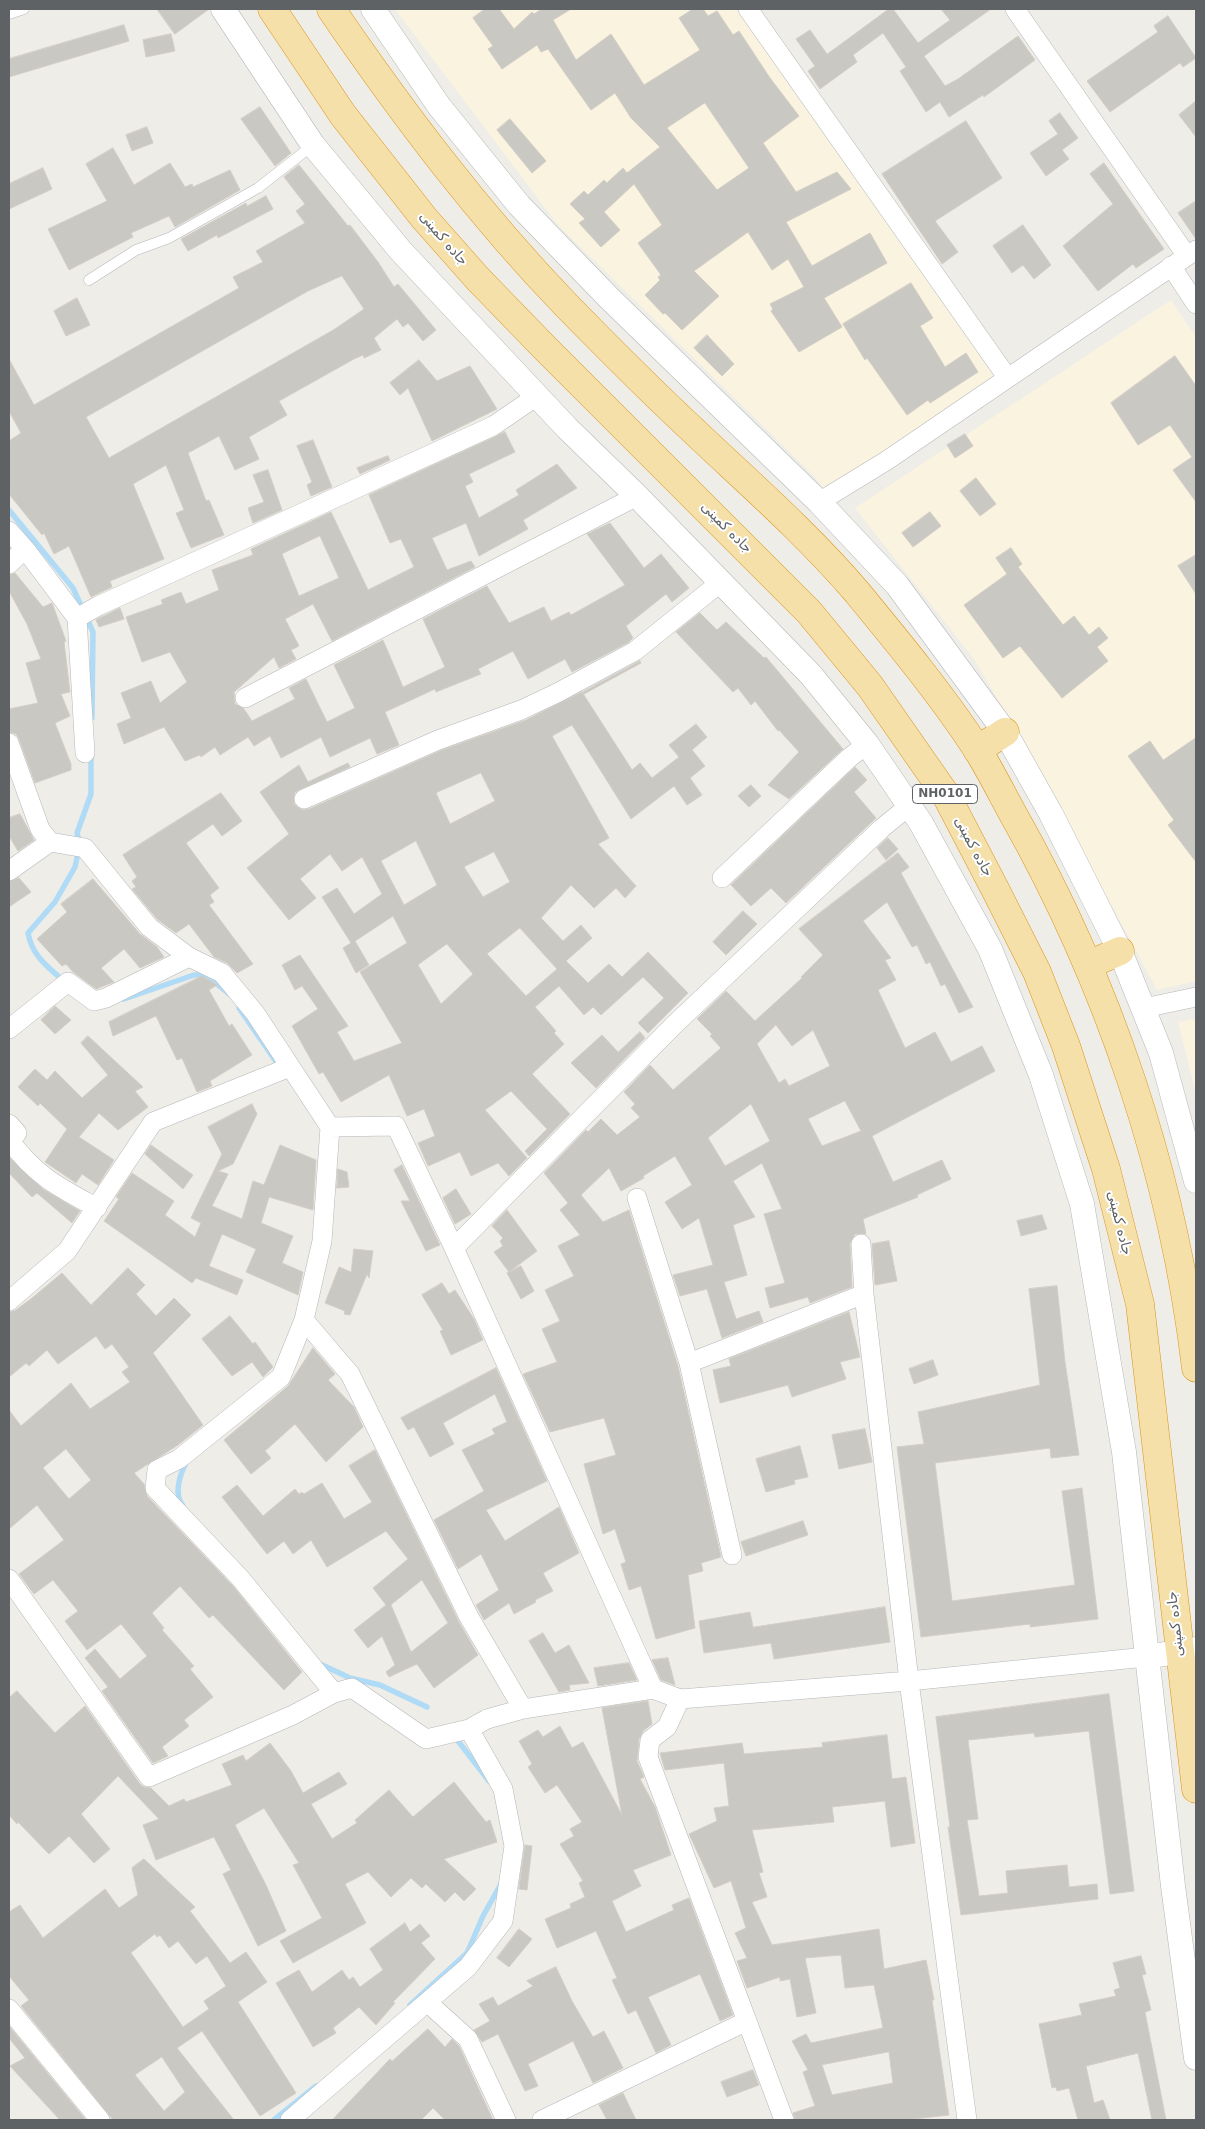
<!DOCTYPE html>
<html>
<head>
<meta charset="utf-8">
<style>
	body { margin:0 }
	#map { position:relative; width:1205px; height:2129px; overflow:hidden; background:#efede7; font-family:"DejaVu Sans",sans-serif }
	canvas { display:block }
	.frame { position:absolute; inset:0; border:10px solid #5e6265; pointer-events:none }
</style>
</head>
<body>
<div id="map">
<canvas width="1205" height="2129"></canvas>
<div class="frame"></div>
</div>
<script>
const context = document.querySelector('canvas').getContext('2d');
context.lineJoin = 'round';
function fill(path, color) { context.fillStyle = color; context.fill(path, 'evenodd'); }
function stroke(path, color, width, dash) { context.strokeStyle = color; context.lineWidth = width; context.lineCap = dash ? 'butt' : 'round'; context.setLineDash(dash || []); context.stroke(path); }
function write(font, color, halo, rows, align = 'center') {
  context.font = font + ' "DejaVu Sans","Noto Naskh Arabic",sans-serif'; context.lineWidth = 4; context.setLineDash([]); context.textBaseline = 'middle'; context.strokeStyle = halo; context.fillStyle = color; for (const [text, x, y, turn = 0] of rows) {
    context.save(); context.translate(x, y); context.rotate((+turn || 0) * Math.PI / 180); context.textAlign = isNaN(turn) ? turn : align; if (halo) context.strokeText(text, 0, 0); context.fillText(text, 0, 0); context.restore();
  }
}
const commercial = new Path2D(`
	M395 9H739L1001 386 827 496 816 478 558 225Z
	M1171 300 1196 337V981L1157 990 1042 776 974 659 855 508Z
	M1196 1019V1095L1178 1022Z`);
const stream = new Path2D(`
	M9 510 73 588 93 632 92 718
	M65 982C48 967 32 956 28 933L55 902 75 867 80 844 77 833 91 794V752
	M124 999 194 975H206L229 994
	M239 1008 279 1066
	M183 1506C173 1494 180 1474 187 1461
	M318 1663 350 1678 380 1685 427 1707
	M458 1741 489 1781
	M410 2005 467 1953 483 1916 502 1882
	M274 2120 316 2086`);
const building = new Path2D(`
	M157 9H209L175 34Z
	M485 9H499L514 29 532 12 534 14 542 9H571L553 20 576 60 611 34 644 85 700 50 679 18 693 9H703L708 16 717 11 733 35 739 31 770 78 799 116 763 143 796 192 837 172 851 189 786 222 812 266 870 233 887 263 824 298 842 327 799 352 771 311 773 309 770 304 804 287 788 259 772 270 748 232 694 271 719 296 682 330 665 313 663 314 645 295 660 280 658 277 661 275 638 243 662 225 634 184 604 212 620 230 601 247 579 223 585 219 570 204 584 191 588 195 604 180 607 183 623 168 627 173 660 147 631 118 615 93 591 110 548 49 541 52 537 45 502 69 488 49 493 46 473 18ZM705 103 749 168 717 190 667 128Z
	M889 9H893L918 43 950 20 941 9H991L924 56 945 86 958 79 1018 36 1035 60 984 97 983 95 949 117 940 102 926 112 900 71 906 67 883 33 853 55 857 62 820 89 808 71 815 66 796 39 810 30 827 54Z
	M1168 16 1196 58 1183 67 1180 63 1110 112 1087 81 1158 32 1154 26Z
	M124 25 129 41 9 77V59Z
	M171 34 175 51 146 57 143 40Z
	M1196 101V137L1179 115Z
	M260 107 291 153 275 166 241 119Z
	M1060 113 1078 138 1062 150 1069 159 1046 176 1030 153 1058 134 1049 121Z
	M510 119 546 161 532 173 497 130Z
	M966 121 1002 178 935 221 958 252 942 264 882 174Z
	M147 127 153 143 132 151 126 135Z
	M113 148 134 185 170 163 185 187 192 184 193 187 230 170 240 190 175 227 169 216 131 233 133 237 69 270 48 229 107 201 86 164Z
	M1104 163 1164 249 1136 268 1133 264 1098 291 1063 246 1113 204 1090 174Z
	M299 165 348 226 350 225 378 262 394 287 398 284 436 330 423 341 408 323 403 327 397 319 374 338 381 350 364 358 363 355 354 359 279 401 287 415 249 437 259 459 235 470 219 436 188 453 206 501 209 500 224 535 191 548 176 513 184 510 166 465 133 484 164 559 110 581 112 587 91 597 69 546 54 554 44 533 42 535 9 494V441L21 433 9 411V359L34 405 239 288 233 277 263 262 256 251 305 223 296 211 305 204 284 177ZM342 276 364 309 335 329 109 458 86 417 308 291Z
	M43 168 52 189 9 209V184Z
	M266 196 273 209 218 238 217 235 188 251 181 239 246 203 247 206Z
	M1196 201V239L1178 213Z
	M1023 225 1051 265 1034 279 1023 265 1012 273 993 246Z
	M911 283 933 318 920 326 945 367 966 353 978 372 930 403 928 400 907 415 867 358 865 360 843 324Z
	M77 298 90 325 66 336 54 311Z
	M707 335 734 364 722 376 694 348Z
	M1175 356 1196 386V502L1173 470 1192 457 1170 425 1138 445 1111 403Z
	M419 360 437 381 470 366 497 409 432 441 408 388 400 395 390 383Z
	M505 432 515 452 469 474 473 482 465 486 479 518 519 495 516 490 557 464 577 488 523 520 528 529 479 556 466 523 432 538 447 570 471 561 475 567 332 641 313 604 285 619 299 646 291 650 296 659 279 668 274 657 234 692 235 704 244 709 252 721 295 699 289 688 306 679 327 722 355 708 334 665 383 640 403 687 445 667 423 619 487 586 509 623 544 607 551 621 569 612 571 615 625 585 587 534 610 523 644 568 661 554 689 588 672 602 666 594 626 626 633 638 629 642 572 672 565 659 528 679 513 651 478 669 481 674 436 692 435 689 385 712 399 745 377 754 370 738 330 757 321 737 281 758 270 736 254 746 248 737 220 755 215 747 201 757 200 755 185 761 164 727 124 744 117 724 131 718 121 693 151 681 160 703 187 682 170 652 142 662 126 617 163 604 161 600 181 592 186 604 219 590 212 570 253 555 251 549 331 512 368 590 414 567 401 539 390 543 369 495ZM320 536 339 578 299 596 282 554Z
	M965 434 973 446 955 458 947 445Z
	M313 440 332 487 311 496 307 485 312 482 297 446Z
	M388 456 390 460 360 474 357 468Z
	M268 470 282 510 253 523 248 508 264 502 253 475Z
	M976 478 996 504 980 516 960 491Z
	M930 512 941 526 913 547 902 533Z
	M1011 548 1022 564 1018 567 1063 625 1074 616 1089 635 1099 627 1108 638 1097 647 1108 661 1062 698 1020 646 1003 658 964 605 1007 574 996 558Z
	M1196 555V594L1178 566Z
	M15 573 43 607 52 603 66 641 64 642 70 692 61 694 70 716 55 723 71 764V770L35 783 19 739 16 734 9 732V709L38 703 26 663 41 659 27 624 9 591V575Z
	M120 608 124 619 99 627 96 620Z
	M700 613 717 630 726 622 764 658 766 657 843 749 789 799 768 785 799 752 779 730 778 731 755 701 751 705 738 688 733 692 676 632Z
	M640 661 641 663 584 694 583 692Z
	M582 692 632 770 640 763 652 778 679 757 669 745 696 724 707 737 692 750 705 766 690 778 702 795 687 805 674 786 631 819 572 725 552 736 609 838 598 844 636 886 625 898 616 888 594 908 571 885 541 918 563 941 581 925 592 938 566 961 588 983 609 964 622 977 648 952 688 993 648 1033 638 1023 664 998 643 977 601 1015 593 1007 584 1015 559 986 535 1007 556 1031 554 1033 564 1044 532 1074 570 1114 529 1156 525 1151 547 1129 511 1091 485 1110 527 1158 509 1176 498 1163 471 1176 460 1152 428 1166 418 1143 435 1136 424 1109 407 1116 389 1075 341 1102 323 1072 319 1074 292 1026 318 1009 302 986 295 990 282 965 300 955 348 1026 337 1032 354 1061 402 1043 360 972 407 943 393 916 355 941 369 965 356 973 343 948 351 943 322 897 337 888 354 914 382 894 362 857 342 871 330 854 300 879 316 898 289 920 247 868 289 834 260 792 299 765 308 782 348 763 350 767 295 792 294 804 302 810 309 809 442 750 526 720ZM481 773 495 801 450 824 436 793ZM416 841 437 885 404 905 381 861ZM494 852 510 882 483 897 464 867ZM520 928 557 969 526 996 487 954ZM447 944 473 974 441 1004 418 965Z
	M1196 738V862L1168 825 1174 820 1128 756 1150 741 1163 760Z
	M855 767 867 780 854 792 876 818 786 903 771 888 751 906 731 885Z
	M751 785 761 796 749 807 738 796Z
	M221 793 242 821 222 836 213 824 186 843 219 888 210 895 214 902 209 905 253 964 237 973 227 963 214 957 189 924 176 933 157 919 132 889 136 887 132 881 137 877 123 855Z
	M20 814 34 840 18 851 9 836V818Z
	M888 838 898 849 886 860 877 848Z
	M898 853 909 867 901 873 973 1007 959 1013 945 984 941 986 930 962 926 964 917 945 912 947 887 902 863 921 891 958 885 960 896 980 878 990 905 1048 935 1032 951 1062 982 1046 995 1071 872 1136 893 1182 942 1160 951 1179 917 1195 918 1197 863 1219 866 1234H855L850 1244 852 1287 810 1303 808 1297 770 1308 765 1288 785 1283 764 1214 782 1209 762 1163 733 1181 755 1217 733 1225 747 1275 724 1282 736 1319 759 1311 763 1322 722 1338 707 1289 680 1296 673 1275 713 1265 699 1218 682 1229 665 1202 692 1185 675 1156 643 1176 644 1178 621 1191 609 1168 581 1195 603 1222 629 1210 678 1366 721 1557 701 1563 703 1571 688 1575 695 1628 656 1639 641 1586 629 1590 621 1564 626 1562 615 1529 603 1534 584 1464 616 1455 604 1418 550 1432 523 1374 557 1362 542 1329 560 1321 545 1290 574 1276 558 1246 580 1235 560 1210 568 1203 544 1173 586 1130 588 1132 601 1119 617 1135 640 1117 631 1108 635 1104 624 1092 650 1065 673 1090 721 1048 710 1036 712 1034 697 1019 726 991 755 1021 802 978 801 977 823 955 799 929ZM776 1025 792 1046 813 1030 830 1066 789 1086 785 1079 779 1083 757 1044ZM845 1101 861 1131 822 1146 808 1119ZM751 1104 770 1141 725 1166 708 1138Z
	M19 878 31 892 9 907V882Z
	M93 879 140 934 157 947 164 957 140 968 124 949 101 968 114 982 96 989 73 972 66 964 62 966 37 939 67 912 61 904Z
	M743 911 757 924 726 955 713 942Z
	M202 976 217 985 209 990 229 1026 232 1024 252 1055 210 1081 212 1086 197 1092 182 1058 177 1060 156 1016 113 1036 109 1022Z
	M55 1006 71 1020 55 1034 41 1020Z
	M640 1032 645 1038 596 1088 571 1063 602 1035 618 1052Z
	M88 1036 143 1087 135 1091 148 1107 118 1130 99 1113 79 1137 114 1160 98 1185 82 1174 76 1183 45 1162 67 1129 40 1103 38 1106 18 1087 35 1069 47 1080 55 1071 82 1098 108 1075 81 1043Z
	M252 1104 257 1114 233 1164 218 1171 228 1174 212 1206 242 1219 253 1181 264 1185 280 1145 316 1160 313 1210 269 1197 261 1223 293 1236 282 1263 303 1272 298 1295 246 1272 256 1249 222 1234 209 1266 243 1280 237 1295 196 1278 192 1283 104 1221 119 1199 116 1197 132 1173 174 1201 165 1215 195 1237 201 1223 191 1218 222 1154 208 1127Z
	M151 1145 193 1175 183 1189 145 1154Z
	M9 1157 43 1189 80 1211 72 1223 37 1193 32 1197 9 1173Z
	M402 1165 440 1245 426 1251 401 1201H410L394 1170Z
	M338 1169 347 1172 349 1187 337 1188Z
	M456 1189 471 1214 455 1224 443 1198Z
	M507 1210 537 1251 509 1272 494 1252 503 1246 500 1241 503 1238 492 1226Z
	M1042 1215 1047 1229 1021 1236 1017 1221Z
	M889 1241 897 1281 875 1285 872 1244Z
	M354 1249 373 1251 369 1278 367 1274 350 1315 344 1314 345 1311 325 1303 339 1267 351 1272Z
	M521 1266 534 1291 521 1299 507 1273Z
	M128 1268 145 1285 136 1294 156 1316 174 1298 191 1315 153 1353 203 1425 178 1445 134 1473 144 1484 147 1496 233 1586 302 1672 284 1690 213 1615 209 1618 180 1586 152 1613 164 1628 162 1630 194 1666 190 1669 213 1697 184 1720 189 1726 162 1747 168 1756 153 1763 102 1691 108 1687 85 1658 95 1649 120 1679 147 1656 121 1624 87 1650 65 1621 78 1611 53 1580 34 1594 19 1574 64 1540 37 1505 9 1529V1410L21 1426 71 1383 90 1409 130 1382 122 1372 129 1367 112 1344 105 1349 96 1336 58 1364 47 1350 29 1366 26 1363 9 1377V1312L16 1310 32 1298 62 1273 91 1305ZM66 1449 91 1480 69 1499 43 1468Z
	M442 1283 449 1294 455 1290 474 1319 483 1340 451 1355 440 1331 443 1330 422 1295Z
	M1057 1286 1065 1362 1079 1455 1051 1458 1050 1448 935 1463 952 1601 1075 1585 1062 1491 1082 1488 1098 1619 1030 1627V1624L921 1637 897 1447 924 1444 918 1412 1040 1385 1029 1289Z
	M849 1312 860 1357 840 1362 846 1379 792 1397 788 1385 720 1403 713 1370 731 1366 729 1359Z
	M230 1316 253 1344 255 1342 273 1367 263 1377 252 1362 232 1376 202 1339Z
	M313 1348 335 1374 328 1380 354 1407 363 1427 326 1462 295 1424 265 1451 271 1458 251 1474 224 1440 288 1386Z
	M933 1360 938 1375 914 1384 909 1369Z
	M496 1368 547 1481 486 1510 505 1541 559 1507 579 1553 543 1573 553 1591 535 1600 536 1602 514 1614 509 1603 484 1620 476 1605 499 1590 481 1554 458 1569 434 1520 484 1491 462 1450 495 1434 492 1429 507 1422 495 1394 443 1423 454 1444 430 1457 414 1427 408 1430 401 1418Z
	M865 1429 872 1462 839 1469 832 1435Z
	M800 1446 808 1477 794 1480 795 1484 766 1492 756 1459Z
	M375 1450 459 1622 478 1655 434 1688 417 1664 389 1677 386 1672 395 1665 382 1636 368 1648 354 1630 386 1605 373 1588 408 1559 386 1531 327 1567 311 1540 293 1554 284 1541 267 1554 222 1497 237 1485 263 1516 295 1489 299 1494 302 1492 304 1494 322 1483 344 1519 372 1502 349 1466ZM422 1580 448 1623 411 1652 391 1605Z
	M803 1521 808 1535 746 1556 741 1542Z
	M885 1607 890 1642 774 1659 771 1643 704 1653 699 1621 750 1612 753 1627Z
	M543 1633 555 1653 569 1645 589 1683 569 1685 570 1690 559 1692 529 1641Z
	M668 1658 675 1685 661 1680 652 1660Z
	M629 1663 637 1680 598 1686 594 1668Z
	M17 1691 55 1733 85 1706 140 1784 144 1787 151 1788 169 1806 184 1799 186 1802 232 1785 222 1764 243 1755 246 1761 270 1743 291 1771 303 1793 339 1772 347 1784 311 1804 332 1839 357 1823 355 1820 389 1790 413 1817 454 1782 486 1822 490 1820 497 1842 444 1859 476 1889 464 1901 455 1892 445 1902 426 1884 422 1888 411 1878 391 1897 368 1872 345 1884 366 1923 293 1963 280 1941 322 1918 293 1865 299 1863 264 1808 235 1825 266 1885 286 1931 258 1946 223 1874 231 1870 214 1837 156 1860 143 1825 159 1819 118 1776 81 1814 110 1849 94 1863 69 1836 49 1854 18 1822 17 1824 9 1815V1698Z
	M1109 1694 1134 1891 1110 1894 1089 1731 1035 1737 1034 1733 968 1740 978 1819 967 1820 979 1896 1008 1893 1006 1871 1067 1865 1069 1887 1097 1884 1098 1899 961 1915 948 1827H950L936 1717Z
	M648 1701 652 1724 643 1731 639 1739 637 1761 644 1777 640 1779 655 1807 671 1855 633 1870 641 1886 612 1901 626 1932 674 1910 672 1905 689 1898 733 2015 720 2021 700 1974 648 1997 671 2045 656 2053 636 2010 628 2014 612 1980 617 1978 596 1931 557 1948 545 1919 571 1908 570 1904 585 1897 579 1883 583 1881 560 1844 574 1836 570 1829 582 1822 557 1785 545 1793 528 1767 532 1764 519 1741 538 1730 543 1737 560 1726 572 1748 583 1742 622 1815 602 1708Z
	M887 1735 892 1779 906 1777 915 1843 891 1847 885 1801 832 1807 834 1822 752 1830 763 1872 759 1873 767 1897 752 1902 772 1945 879 1929 884 1969 926 1960 934 2000H932L949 2115 905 2120H795L793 2113 815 2106 803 2072 808 2070 792 2041 806 2034 811 2043 883 2028 874 1985 845 1988 841 1955 805 1958 816 2013 797 2017 790 1979 780 1981V1977L747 1988 737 1961 747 1958 735 1933 746 1928 731 1881 714 1888 689 1834 717 1821 714 1808 729 1806 724 1763 665 1770 660 1753 742 1743 744 1754 823 1747 822 1743ZM889 2052 893 2083 832 2095 822 2065Z
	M525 1845 532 1846 527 1890 519 1889Z
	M144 1859 195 1907 190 1911 230 1963 246 1952 267 1982 238 2002 296 2093 260 2116 202 2031 177 2048 234 2120H113L21 2006 29 2000 9 1976V1912L20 1905 43 1938 105 1889 119 1908 138 1895 132 1868ZM155 1934 157 1937 160 1935 169 1948 178 1941 196 1964 207 1956 226 1986 204 2001 209 2009 183 2027 131 1953ZM162 2057 185 2092 164 2111 135 2075Z
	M405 1923 410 1932 420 1924 430 1936 421 1943 435 1959 393 2002 395 2003 376 2025 359 2007 333 2028 336 2033 313 2047 276 1983 299 1970 312 1992 342 1970 349 1980 353 1977 360 1987 383 1970 370 1949Z
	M519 1929 532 1939 509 1967 497 1958Z
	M1141 1956 1146 1974 1142 1975 1151 2010 1145 2012 1166 2120H1152L1138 2053 1086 2066 1094 2103 1103 2100 1110 2120H1078L1069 2088 1057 2091 1056 2087 1052 2088 1039 2024 1082 2015 1079 2004 1116 1996 1114 1990 1120 1988 1113 1963Z
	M556 1967 572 2001 593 2037 604 2031 623 2068 593 2083 573 2041 528 2064 538 2086 525 2091 498 2034 482 2042 474 2030 490 2021 479 2004 493 1997 498 2006 533 1986 527 1981Z
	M9 2026 86 2120H60L10 2066 25 2058 9 2038Z
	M428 2029 445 2047 452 2039 459 2046 493 2120H445L433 2108 421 2120H332L390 2059 392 2061Z
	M753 2070 759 2085 727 2097 721 2082Z
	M623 2093 636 2120H607L599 2105Z`);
const service = new Path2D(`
	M9 14 24 9
	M89 280 136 250 169 238 258 188 313 145`);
const minor = new Path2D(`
	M748 9 1007 377
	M1015 9 1187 256
	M1171 266 1196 304
	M819 502 886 461 1196 250
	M9 531 25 549 77 618 85 753
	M9 564 25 549
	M77 618 98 606 493 426 537 396
	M245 698 637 496
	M9 743 40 829 50 842 85 848 149 927 189 957 222 973 255 1013 330 1127 396 1126 454 1248 653 1689
	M304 799 438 740 521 710 557 693 635 651 721 582
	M9 871 50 842
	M722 878 849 758 867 744
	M1144 1008 1196 997
	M9 1029 68 982 94 1001 106 998 189 957
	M9 1124 17 1133 10 1141C37 1177 59 1187 97 1208
	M330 1127 322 1241 304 1320 350 1374 469 1617 523 1709
	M637 1198 689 1363 732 1555
	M861 1244 864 1294 909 1681 967 2120
	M454 1248 674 1025 882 828 909 806
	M9 1301 67 1251 153 1122 290 1067
	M304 1320 281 1377 179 1459 157 1470 155 1488 241 1579 334 1693
	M689 1363 864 1294
	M9 1579 149 1777 293 1715 334 1693 352 1688 426 1739 469 1729 487 1719 523 1709 653 1689 680 1699 909 1681 1146 1657
	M680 1699 667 1727 650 1740 648 1757 784 2120
	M427 2002 468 2039 506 2120
	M9 2009 100 2120
	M290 2120 468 1967 503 1921 514 1846 503 1789 469 1729
	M542 2120 747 2021`);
const tertiary = new Path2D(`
	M223 9 313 145 400 250 567 428 637 496 811 675 867 744 921 823 990 949 1041 1075 1082 1204 1124 1452 1173 1886 1196 2058
	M373 9 439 106 519 205 609 298 819 502 897 585 1005 732 1051 814 1120 951 1161 1053 1196 1181
	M1146 1657 1196 1649`);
const trunk = new Path2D(`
	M272 9 343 115 424 218 478 279 544 347 809 612 870 686 946 795 995 889 1037 972 1066 1046 1106 1169 1140 1304 1196 1789
	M331 9C403 114 479 215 567 306 610 350 653 393 697 434 751 485 808 535 856 591 898 642 941 694 977 749 990 770 1001 792 1013 814 1109 984 1173 1174 1196 1368
	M977 750 1005 732
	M1088 965 1120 951`);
const shields = [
	[945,794,65]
];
const shieldNames = [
	["NH0101",945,794]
];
const streetNames = [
	["جاده کمپنی",443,239,49],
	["جاده کمپنی",726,528,45],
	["جاده کمپنی",973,847,62],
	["جاده کمپنی",1119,1223,76],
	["جاده کمپنی",1176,1624,-96]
];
fill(commercial, '#faf3e0');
stroke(stream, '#b0dbf6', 5.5);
fill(building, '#cac8c3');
stroke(building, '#d3cec6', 1);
stroke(service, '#b4b7ba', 11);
stroke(minor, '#b4b7ba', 20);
stroke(tertiary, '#b4b7ba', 25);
stroke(trunk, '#dc941a', 29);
stroke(service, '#fff', 10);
stroke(minor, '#fff', 19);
stroke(tertiary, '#fff', 24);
stroke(trunk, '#f4e0a8', 28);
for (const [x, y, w] of shields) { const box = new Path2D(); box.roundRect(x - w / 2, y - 9.5, w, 19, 4); context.fillStyle = '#fff'; context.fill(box); stroke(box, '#5e6265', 1); }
write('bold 12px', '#5e6265', null, shieldNames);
write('14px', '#5e6265', '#fff', streetNames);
</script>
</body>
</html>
